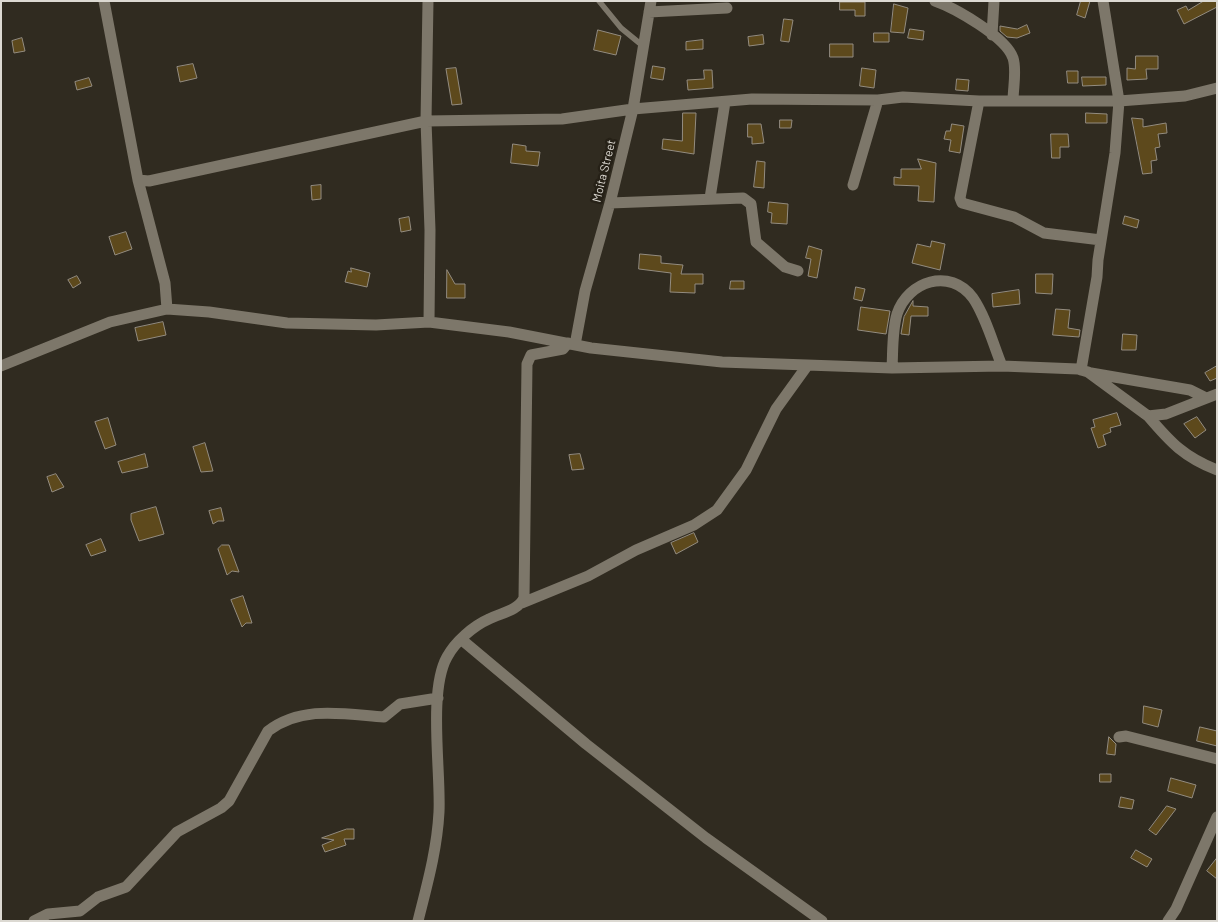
<!DOCTYPE html>
<html>
<head>
<meta charset="utf-8">
<style>
	body { margin:0 }
	#map { position:relative; width:1218px; height:922px; overflow:hidden; background:#302b20; font-family:Barlow,sans-serif }
	canvas { display:block }
	.frame { position:absolute; inset:0; border:2px solid #dcd9d2; pointer-events:none }
</style>
</head>
<body>
<div id="map">
<canvas width="1218" height="922"></canvas>
<div class="frame"></div>
</div>
<script>
const context = document.querySelector('canvas').getContext('2d');
context.lineJoin = 'round';
function fill(path, color) { context.fillStyle = color; context.fill(path, 'evenodd'); }
function stroke(path, color, width, dash) { context.strokeStyle = color; context.lineWidth = width; context.lineCap = dash ? 'butt' : 'round'; context.setLineDash(dash || []); context.stroke(path); }
function write(font, color, halo, rows, align = 'center') {
  context.font = font + ' Barlow,sans-serif'; context.lineWidth = 5; context.setLineDash([]); context.textBaseline = 'middle'; context.strokeStyle = halo; context.fillStyle = color; for (const [text, x, y, turn = 0] of rows) {
    context.save(); context.translate(x, y); context.rotate((+turn || 0) * Math.PI / 180); context.textAlign = isNaN(turn) ? turn : align; if (halo) context.strokeText(text, 0, 0); context.fillText(text, 0, 0); context.restore();
  }
}
const building = new Path2D(`
	M1081 1H1090L1085 18 1077 15Z
	M1204 1H1217V7L1184 24 1177 10 1186 6 1188 10Z
	M840 2H865V16H855V10H840Z
	M894 4 908 8 904 33 891 32Z
	M784 19 793 20 789 42 781 41Z
	M1027 25 1030 33 1017 38 1007 37 1000 31V26L1017 29Z
	M910 29 924 31 923 40 908 38Z
	M598 30 621 36 616 55 594 50Z
	M874 33H889V42H874Z
	M763 35 764 44 749 46 748 37Z
	M22 38 25 51 14 53 12 41Z
	M703 40V49L686 50V42Z
	M830 44H853V57H830Z
	M1136 56H1158V69H1146L1147 79 1127 80V68L1135 69Z
	M193 64 197 78 180 82 177 67Z
	M653 66 665 68 663 80 651 78Z
	M456 68 462 104 452 105 446 69Z
	M862 68 876 70 874 88 860 86Z
	M704 70H712L713 88 688 90 687 80 704 79Z
	M1067 71H1078V83H1068Z
	M1082 77H1106V85L1083 86Z
	M89 78 92 86 77 90 75 82Z
	M957 79 969 80 968 91 956 90Z
	M683 113H696L694 154 662 149 663 139 682 141Z
	M1086 113 1107 114V123H1086Z
	M1132 118 1143 119V127L1166 123 1167 133 1158 134 1160 147 1155 148 1157 160 1151 161 1152 173 1143 174Z
	M780 120H792L791 128H780Z
	M748 124H761L764 143 752 144V137H748Z
	M952 124 964 126 960 153 949 151 951 140 944 139 946 131H950Z
	M1051 134H1068L1069 147H1060V158H1052Z
	M513 144 526 146V151L540 152 538 166 511 163Z
	M918 159 936 163 934 202 918 201 919 186 894 185V177L901 178V169H921Z
	M757 161 765 162 764 188 754 187Z
	M321 185V199L312 200 311 186Z
	M769 202 788 204 787 224 771 223 772 213 768 212Z
	M1125 216 1139 220 1137 228 1123 224Z
	M409 217 411 230 401 232 399 219Z
	M126 232 132 249 115 255 109 237Z
	M932 241 945 244 940 270 912 263 917 244 930 247Z
	M809 246 822 250 817 278 808 276 811 259 806 258Z
	M640 254 661 256V263L683 265 681 274H703V284H695V293L670 292 671 273 639 269Z
	M351 268 370 273 367 287 345 282 348 271 351 272Z
	M447 270 455 284H465V298H447Z
	M1036 274H1053L1052 294 1036 293Z
	M77 276 81 283 73 288 68 280Z
	M731 281H744V289H730Z
	M856 287 865 289 862 301 854 299Z
	M1019 290 1020 304 993 307 992 294Z
	M913 301V306L928 307V316H911L909 335 901 334 904 317Z
	M861 307 890 311 886 334 858 330Z
	M1056 309 1070 310 1068 328 1080 330 1079 337 1053 335Z
	M163 322 166 335 138 341 135 328Z
	M1123 334 1137 335 1136 350H1122Z
	M1217 366V378L1210 381 1205 373Z
	M1117 413 1121 425 1110 428 1111 432 1103 435 1106 445 1098 448 1091 428 1095 427 1093 420Z
	M1197 417 1206 430 1195 438 1184 424Z
	M108 418 116 445 105 449 95 422Z
	M205 443 213 471 201 472 193 447Z
	M145 454 148 467 122 473 118 462Z
	M580 454 584 469 572 470 569 455Z
	M56 474 64 487 52 492 47 477Z
	M156 507 164 534 139 541 131 520V514Z
	M221 508 224 521H218L213 524 209 511Z
	M694 533 698 542 676 554 671 543Z
	M101 539 106 551 91 556 86 545Z
	M222 545H229L239 572 232 571 227 575 218 549Z
	M243 596 252 623H246L242 627 231 600Z
	M1144 706 1162 710 1158 727 1143 723Z
	M1200 727 1217 731V746L1197 741Z
	M1109 737 1116 744 1115 755 1107 754Z
	M1100 774H1111V782H1100Z
	M1171 778 1196 785 1192 798 1168 791Z
	M1121 797 1134 800 1132 809 1119 807Z
	M1167 806 1176 809 1156 835 1149 830Z
	M347 829H354V839H344L346 845 325 852 322 845 334 840 322 838Z
	M1136 850 1152 859 1147 867 1131 858Z
	M1217 858V879L1207 871Z`);
const lane = new Path2D(`
	M599 1 621 28 643 46`);
const street = new Path2D(`
	M104 1 138 180 165 283 167 309
	M428 1 426 121 430 230 429 322
	M935 1C955 8 1006 37 1013 58 1017 70 1013 88 1013 101
	M649 12 727 8
	M992 35 994 1
	M979 101 960 198 962 203 1014 217 1044 233 1101 240
	M138 180 149 181 426 121 562 119 633 109 752 99 878 100 903 97 979 101H1119L1185 96 1217 88
	M853 185 878 100
	M710 198 725 102
	M610 203 743 198 751 204 756 242 785 267 798 271
	M575 345 585 291 610 203 633 109 651 1
	M1 366 110 322 167 309 209 312 287 323 376 325 429 322 509 332 591 348 722 362 892 368 1002 366 1078 369 1088 372 1148 416 1166 414 1217 394
	M892 368C893 351 892 331 897 314 908 281 950 267 973 298 986 317 993 344 1002 366
	M1081 370 1097 277 1098 260 1115 153 1119 101 1103 1
	M1091 373 1190 390 1206 398
	M1148 416C1171 443 1184 457 1217 470
	M522 603 588 576 636 550 694 525 717 510 746 470 776 409 807 366
	M462 640 586 744 706 838 822 921
	M1119 737 1126 736 1217 759
	M34 921 48 914 80 911 98 897 126 887 177 832 221 808 229 801 268 731C302 705 344 714 384 717L400 704 438 698
	M418 921C427 885 437 850 439 812 441 772 428 691 447 657 455 642 473 626 489 619 500 613 518 611 524 598L527 364 531 355 563 349 568 343
	M1168 921 1176 909 1217 817`);
const streetNames = [
	["Moita Street",604,171,-76]
];
fill(building, '#5d491c');
stroke(building, '#938c80', 1);
stroke(lane, '#7d776a', 5.5);
stroke(street, '#7d776a', 11);
write('12px', '#dcd9d2', '#262117', streetNames);
</script>
</body>
</html>
